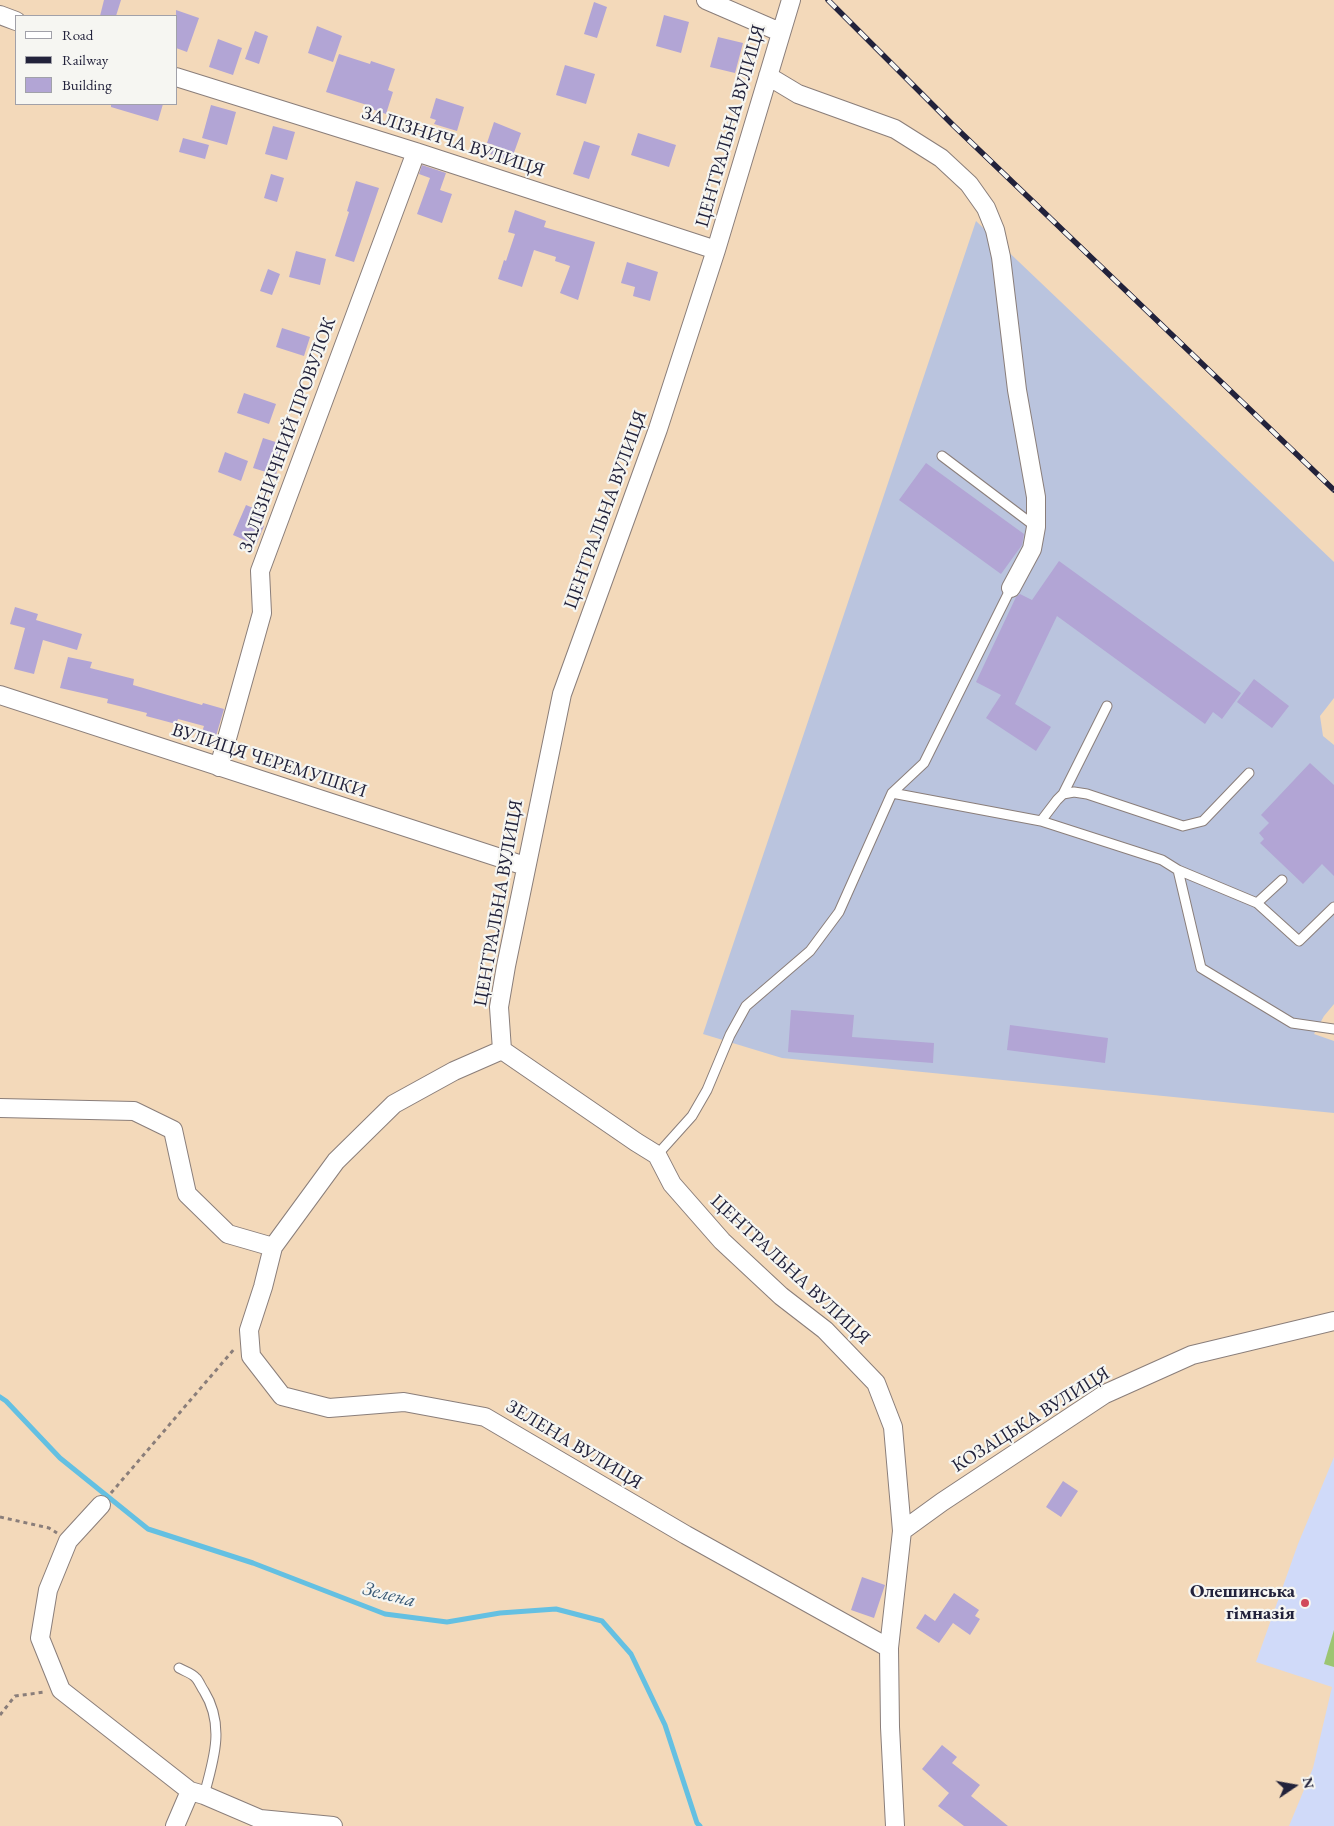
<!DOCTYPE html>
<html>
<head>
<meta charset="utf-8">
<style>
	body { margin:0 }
	#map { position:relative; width:1334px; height:1826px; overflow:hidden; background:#f3d9ba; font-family:"EB Garamond",serif }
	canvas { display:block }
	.legend { position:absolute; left:15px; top:15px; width:162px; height:90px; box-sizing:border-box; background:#f6f6f2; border:1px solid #a1a1a9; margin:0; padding:6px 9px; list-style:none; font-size:15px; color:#22223b }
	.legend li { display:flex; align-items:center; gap:10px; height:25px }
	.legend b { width:25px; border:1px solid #a1a1a9 }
	.north { position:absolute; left:1269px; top:1761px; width:50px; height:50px; -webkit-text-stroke:4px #f6f6f2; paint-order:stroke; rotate:78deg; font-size:14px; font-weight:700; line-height:20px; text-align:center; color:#22223b }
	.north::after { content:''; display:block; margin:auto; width:18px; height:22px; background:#22223b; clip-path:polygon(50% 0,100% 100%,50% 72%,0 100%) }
</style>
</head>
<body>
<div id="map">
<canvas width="1334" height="1826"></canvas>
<ul class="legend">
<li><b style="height:6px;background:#fff"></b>Road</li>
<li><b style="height:6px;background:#22223b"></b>Railway</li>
<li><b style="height:14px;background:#b2a5d5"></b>Building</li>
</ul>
<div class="north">N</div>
</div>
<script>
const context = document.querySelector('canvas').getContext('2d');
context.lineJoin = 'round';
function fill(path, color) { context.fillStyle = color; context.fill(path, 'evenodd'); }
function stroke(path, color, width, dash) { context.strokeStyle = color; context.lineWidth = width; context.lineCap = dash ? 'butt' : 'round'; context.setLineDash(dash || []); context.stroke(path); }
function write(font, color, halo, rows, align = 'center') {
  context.font = font + ' "EB Garamond",serif'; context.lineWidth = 4.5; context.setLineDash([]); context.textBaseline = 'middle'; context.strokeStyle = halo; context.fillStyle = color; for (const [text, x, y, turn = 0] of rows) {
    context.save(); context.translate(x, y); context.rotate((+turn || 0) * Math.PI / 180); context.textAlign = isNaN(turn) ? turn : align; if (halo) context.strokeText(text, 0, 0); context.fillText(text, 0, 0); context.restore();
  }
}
const built = new Path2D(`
	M1334 1457V1826H1289L1313 1768 1332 1687 1256 1662 1298 1544Z`);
const industrial = new Path2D(`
	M976 221 1334 562V698L1320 716 1323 736 1334 745V1004L1324 1016 1314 1034 1334 1041V1113L782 1058 703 1034Z`);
const green = new Path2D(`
	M1334 1630V1667L1324 1664Z`);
const stream = new Path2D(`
	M0 1397 6 1401 60 1458 148 1529 253 1563 385 1614 447 1622 500 1613 556 1609 602 1621 631 1654 665 1725 697 1823 700 1826`);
const building = new Path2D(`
	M104 0H121L116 16H100Z
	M594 2 607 7 597 38 584 34Z
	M176 10 199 18 187 52 176 48Z
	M664 15 689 22 681 53 656 46Z
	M317 26 342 36 333 62 308 53Z
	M255 31 268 36 259 64 245 59Z
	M718 37 743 43 735 73 710 67Z
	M218 39 242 48 233 75 209 67Z
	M339 54 370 64 371 61 395 69 388 90 393 92 386 114 366 107 367 105 326 92Z
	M565 65 595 74 586 104 556 95Z
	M436 98 464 107 457 131 434 124 436 120 430 118Z
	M111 104H163L158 121 111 107Z
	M211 105 236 112 227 145 202 138Z
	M494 122 521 133 511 161 490 154 494 145 487 143Z
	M273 126 295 132 287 160 265 154Z
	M638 133 676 145 669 167 631 155Z
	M183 138 209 145 205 159 179 152Z
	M584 141 600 146 589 179 573 174Z
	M422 165 446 173 440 190 452 194 442 223 417 214 430 178 419 174Z
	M271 174 284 178 277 202 264 198Z
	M356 181 379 188 354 262 335 256 349 212 347 211Z
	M515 210 546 221 544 227 595 242 578 300 560 293 570 266 555 261 556 257 534 250 522 287 498 279 504 260 506 261 515 234 508 232Z
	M296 251 326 259 320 285 289 277Z
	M627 262 658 272 650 301 633 296 635 287 621 283Z
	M268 269 280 274 272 295 260 291Z
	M282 328 310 337 304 356 276 347Z
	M244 393 276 404 269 424 237 413Z
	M263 438 285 445 276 475 253 468Z
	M225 452 248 461 241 481 218 472Z
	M926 463 1024 534 1022 545 1001 574 899 500Z
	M246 505 263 512 258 523 264 526 256 545 233 535Z
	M1059 561 1241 693 1222 719 1213 712 1205 724 1057 616 1015 704 1051 727 1036 751 986 718 1001 695 976 682 1016 597 1020 594 1032 600Z
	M15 607 38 614 36 620 82 634 77 650 43 640 34 674 14 669 25 628 10 624Z
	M68 657 92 662 90 668 134 679 133 685 202 705 203 703 224 709 216 736 202 732 204 726 178 719 176 724 146 716 147 713 107 703 108 699 60 688Z
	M1254 679 1289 706 1272 728 1237 702Z
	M1310 763 1334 785V876L1322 864 1303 884 1260 843 1264 839 1259 833 1269 823 1261 815Z
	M791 1010 854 1015 852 1037 934 1043 933 1063 788 1052Z
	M1010 1025 1108 1038 1105 1063 1007 1050Z
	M1063 1481 1078 1491 1061 1517 1046 1507Z
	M862 1577 885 1585 874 1618 851 1610Z
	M954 1593 979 1610 975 1616 980 1619 970 1635 953 1623 939 1643 916 1628 925 1614 935 1621Z
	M942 1745 957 1757 952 1763 980 1785 971 1796 1008 1826H964L938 1806 949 1793 922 1769Z`);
const path = new Path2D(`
	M111 1493 235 1348
	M0 1517 49 1528 57 1533
	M0 1715 15 1696 45 1692`);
const lane = new Path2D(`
	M942 456 1036 527
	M892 793 1041 821 1162 860 1178 870 1201 968 1292 1023 1334 1029
	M1063 794 1074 792 1087 794 1183 826 1203 821 1249 773
	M1041 821 1057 800 1063 794 1107 706
	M1178 870 1257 903 1282 880
	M1257 903 1299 941 1334 907
	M657 1155 692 1116 707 1090 730 1035 746 1006 810 951 839 912 892 793 924 763 1011 588
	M179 1668C184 1671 192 1673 196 1678 199 1681 201 1687 204 1691 225 1725 214 1759 204 1795`);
const street = new Path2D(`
	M706 0 780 32
	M0 15 16 21
	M768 76 798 94 895 129 941 158 969 184 986 208 995 230 1001 257 1017 390 1036 497V527L1032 549 1011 588
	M176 77 416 152 716 250
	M0 695 525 866
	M219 767 262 613 260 571 416 152
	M502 1050 454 1071 394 1104 336 1161 273 1247 263 1287 249 1330 251 1356 282 1396 329 1408 404 1402 485 1417 686 1535 889 1648
	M502 1050 499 1007 506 966 562 694 658 429 716 250 791 0
	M502 1050 636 1142 657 1155 672 1184 722 1241 781 1296 825 1330 876 1383 893 1427 902 1531 889 1648 890 1727 895 1826
	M0 1108 134 1111 173 1130 187 1194 228 1234 273 1247
	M101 1505 68 1541 48 1590 40 1638 61 1690 190 1791 204 1795 260 1819 333 1826
	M902 1531 942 1502 1105 1394 1192 1355 1334 1321
	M175 1826 190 1791`);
const rail = new Path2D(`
	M828 0 954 126 1334 490`);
const markers = [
	[1305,1603,5,"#d1495b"]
];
const streetNames = [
	["ЦЕНТРАЛЬНА ВУЛИЦЯ",731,126,-74],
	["ЗАЛІЗНИЧА ВУЛИЦЯ",453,142,18],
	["ЗАЛІЗНИЧНИЙ ПРОВУЛОК",288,435,-70],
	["ЦЕНТРАЛЬНА ВУЛИЦЯ",606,510,-70],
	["ВУЛИЦЯ ЧЕРЕМУШКИ",269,761,18],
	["ЦЕНТРАЛЬНА ВУЛИЦЯ",499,903,-80],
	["ЦЕНТРАЛЬНА ВУЛИЦЯ",790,1270,43],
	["КОЗАЦЬКА ВУЛИЦЯ",1031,1420,-32],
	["ЗЕЛЕНА ВУЛИЦЯ",574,1445,31]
];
const poiNames = [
	["Олешинська",1295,1592],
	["гімназія",1295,1614]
];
const waterNames = [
	["Зелена",389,1595,14]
];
fill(built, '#d0daf9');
fill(industrial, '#bac4de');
fill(green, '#9cc572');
stroke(stream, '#64c0e2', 5);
fill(building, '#b2a5d5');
stroke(lane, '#8a7e7a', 11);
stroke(street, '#8a7e7a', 20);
stroke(path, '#8a7e7a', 3, [4, 4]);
stroke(lane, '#fff', 9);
stroke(street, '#fff', 18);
stroke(rail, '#22223b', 5.5);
stroke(rail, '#f6f6f2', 4, [11]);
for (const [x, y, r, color] of markers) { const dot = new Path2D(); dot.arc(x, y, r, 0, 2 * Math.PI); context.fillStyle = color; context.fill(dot); stroke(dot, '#f6f6f2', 2); }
write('19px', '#22223b', '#f6f6f2', streetNames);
write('bold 19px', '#22223b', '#f6f6f2', poiNames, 'right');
write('italic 20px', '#395975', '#f6f6f2', waterNames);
</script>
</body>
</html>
